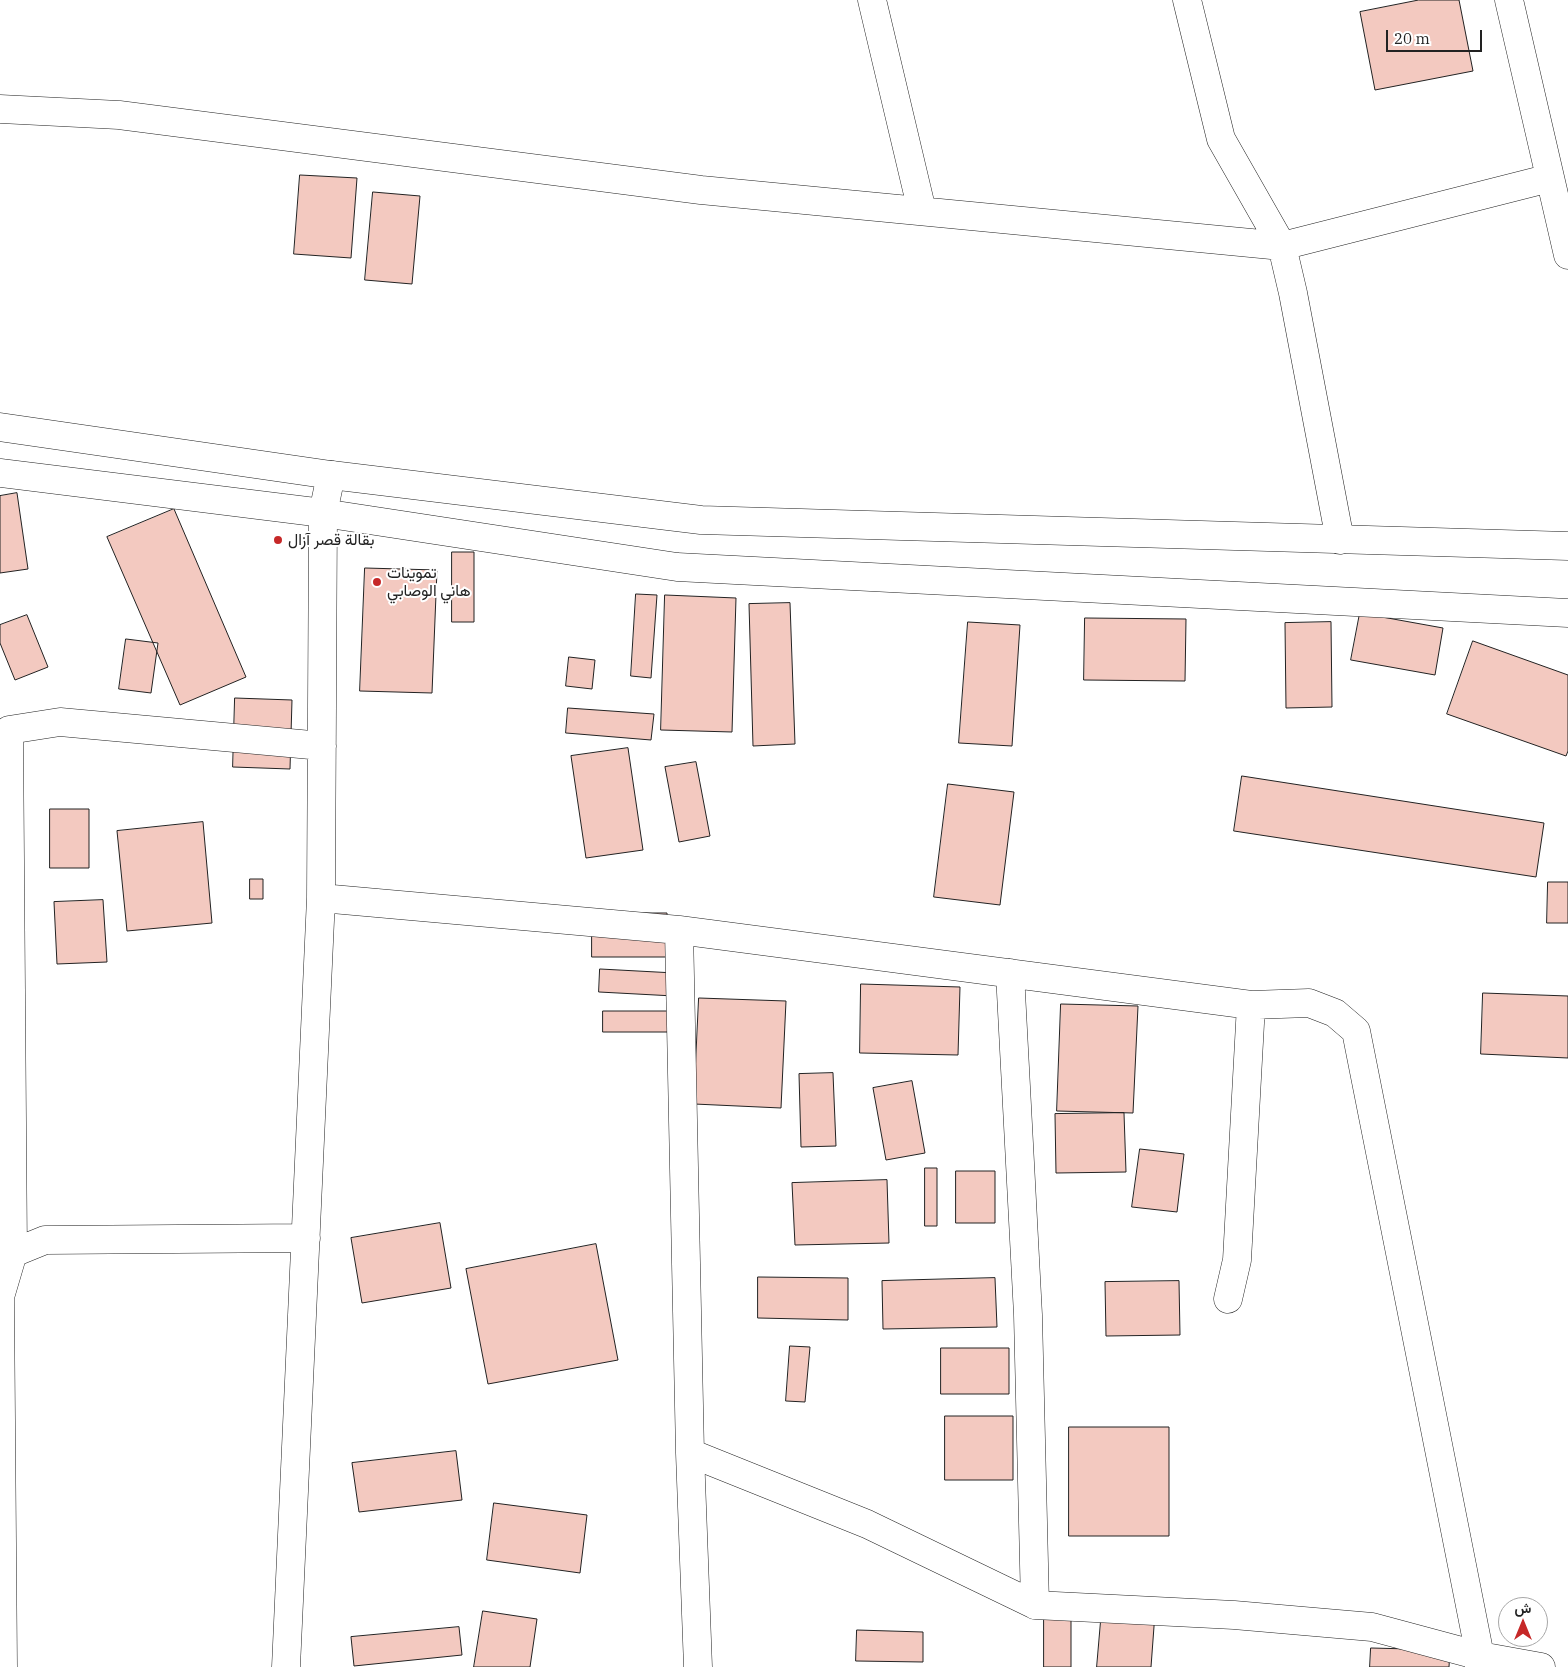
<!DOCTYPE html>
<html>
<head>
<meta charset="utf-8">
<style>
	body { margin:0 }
	#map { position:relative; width:1568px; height:1667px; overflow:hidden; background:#fff; font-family:"IBM Plex Serif",Vazirmatn,serif }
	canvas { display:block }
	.north { position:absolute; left:1498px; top:1597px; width:50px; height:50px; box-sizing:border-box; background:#fff; border:1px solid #a7a7a7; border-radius:50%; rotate:0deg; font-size:14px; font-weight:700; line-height:20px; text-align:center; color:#222 }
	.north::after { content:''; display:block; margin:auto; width:18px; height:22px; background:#c62828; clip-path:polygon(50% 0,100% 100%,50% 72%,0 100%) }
	.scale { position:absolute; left:1386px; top:30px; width:96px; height:22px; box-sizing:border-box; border:2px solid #222; border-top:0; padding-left:6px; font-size:15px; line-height:18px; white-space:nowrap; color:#222; -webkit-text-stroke:4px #fff; paint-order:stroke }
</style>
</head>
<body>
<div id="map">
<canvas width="1568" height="1667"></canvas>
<div class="north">ش</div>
<div class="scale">20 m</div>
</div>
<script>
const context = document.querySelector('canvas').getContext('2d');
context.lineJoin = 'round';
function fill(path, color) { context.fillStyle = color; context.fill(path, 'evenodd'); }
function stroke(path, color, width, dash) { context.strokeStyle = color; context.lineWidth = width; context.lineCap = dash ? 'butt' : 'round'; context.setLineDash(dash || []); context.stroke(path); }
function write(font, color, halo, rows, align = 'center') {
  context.font = font + ' "IBM Plex Serif",Vazirmatn,serif'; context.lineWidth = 4; context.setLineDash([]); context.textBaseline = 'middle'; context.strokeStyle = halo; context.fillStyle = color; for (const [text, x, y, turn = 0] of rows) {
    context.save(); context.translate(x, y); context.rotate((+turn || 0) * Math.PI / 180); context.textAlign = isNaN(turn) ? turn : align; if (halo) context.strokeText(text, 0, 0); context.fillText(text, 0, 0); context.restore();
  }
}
const building = new Path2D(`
	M1419 0H1459L1473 71 1375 90 1360 12Z
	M300 175 357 178 351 258 294 254Z
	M373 192 420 196 412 284 365 280Z
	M17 493 28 569 0 573V496Z
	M174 509 246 677 180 705 107 537Z
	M452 552H474V622H452Z
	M365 568 437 570 432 693 360 691Z
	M636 594 657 595 651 678 631 676Z
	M665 595 736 598 732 732 661 730Z
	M790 603 795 744 753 746 749 604Z
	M1360 613 1443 628 1435 675 1351 660Z
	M27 615 48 667 15 680 0 643V625Z
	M1085 618 1186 619 1185 681 1084 680Z
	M968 622 1020 625 1012 746 959 743Z
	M1331 622 1332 707 1286 708 1285 623Z
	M126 639 158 643 151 693 119 689Z
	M1473 641 1568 675V751L1566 756 1447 714Z
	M569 657 595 660 592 689 566 686Z
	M235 698 292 700 290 769 233 767Z
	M568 708 654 714 651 740 566 733Z
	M628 748 643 850 586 858 571 756Z
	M696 762 710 836 679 842 665 767Z
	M1242 776 1544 823 1536 877 1234 831Z
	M948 784 1014 792 1000 905 934 897Z
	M50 809H89V868H50Z
	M203 822 212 923 127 931 117 831Z
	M250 879H263V899H250Z
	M1548 882H1568V923H1547Z
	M103 900 107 962 57 964 54 902Z
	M592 913H667V957H592Z
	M600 969 675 973 674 996 599 992Z
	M861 984 960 987 958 1055 860 1053Z
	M1483 993 1568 996V1058L1481 1054Z
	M699 998 786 1001 781 1108 694 1104Z
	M1061 1004 1138 1006 1133 1113 1057 1111Z
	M603 1011H677V1032H603Z
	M833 1073 836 1146 801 1147 799 1074Z
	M912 1081 925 1153 886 1160 873 1088Z
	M1124 1113 1126 1172 1056 1173 1055 1114Z
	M1140 1149 1184 1154 1177 1212 1132 1207Z
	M925 1168H937V1226H925Z
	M956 1171H995V1223H956Z
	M887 1180 889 1243 795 1245 792 1183Z
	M440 1223 451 1288 362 1303 351 1238Z
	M596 1244 618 1360 488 1384 466 1269Z
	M758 1277 848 1278V1320L758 1318Z
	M995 1278 997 1327 883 1329 882 1281Z
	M1179 1281 1180 1335 1106 1336 1105 1282Z
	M790 1346 810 1347 805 1402 786 1401Z
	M941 1348H1009V1394H941Z
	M945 1416H1013V1480H945Z
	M1069 1427H1169V1536H1069Z
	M456 1451 462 1500 359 1512 352 1463Z
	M494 1503 587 1515 580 1573 487 1560Z
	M1044 1609H1071V1667H1044Z
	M1102 1609 1155 1613 1151 1667H1097Z
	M483 1611 537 1619 530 1667H474Z
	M459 1627 462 1655 354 1666 351 1637Z
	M857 1630 923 1632V1662L856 1661Z
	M1371 1648 1450 1650 1449 1667H1370Z`);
const minor = new Path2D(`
	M872 0 922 211
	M1187 0 1221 139 1282 246 1293 293 1340 540
	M1509 0 1568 255
	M0 109 119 115 701 190 1282 246 1550 178
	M321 898 679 930 1251 1005 1237 1260 1228 1299
	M679 930 690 1453 698 1667
	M1010 973 1028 1315 1035 1605
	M1251 1005 1309 1003 1335 1013 1356 1031 1480 1656 1479 1667
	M13 1253 9 730 60 722 322 746
	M690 1453 867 1524 1035 1605 1234 1615 1372 1627 1480 1656 1541 1667
	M3 1667 0 1297 13 1253 45 1240 306 1238
	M286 1667 321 898 323 513 331 475`);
const tertiary = new Path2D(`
	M0 427 331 475 701 520 1568 546
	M0 473 323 513 677 567 1568 613`);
const markers = [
	[278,540,5,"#c62828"],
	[377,582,5,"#c62828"]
];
const poiNames = [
	["بقالة قصر آزال",288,540],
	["تموينات",387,573],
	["هاني الوصابي",387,591]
];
fill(building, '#f3c9c0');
stroke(building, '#222', 1);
stroke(minor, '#222', 29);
stroke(tertiary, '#222', 29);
stroke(minor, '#fff', 28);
stroke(tertiary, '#fff', 28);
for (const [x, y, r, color] of markers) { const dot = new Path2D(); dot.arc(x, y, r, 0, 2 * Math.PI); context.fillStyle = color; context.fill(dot); stroke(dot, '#fff', 2); }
write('16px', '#222', '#fff', poiNames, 'left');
</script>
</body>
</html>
